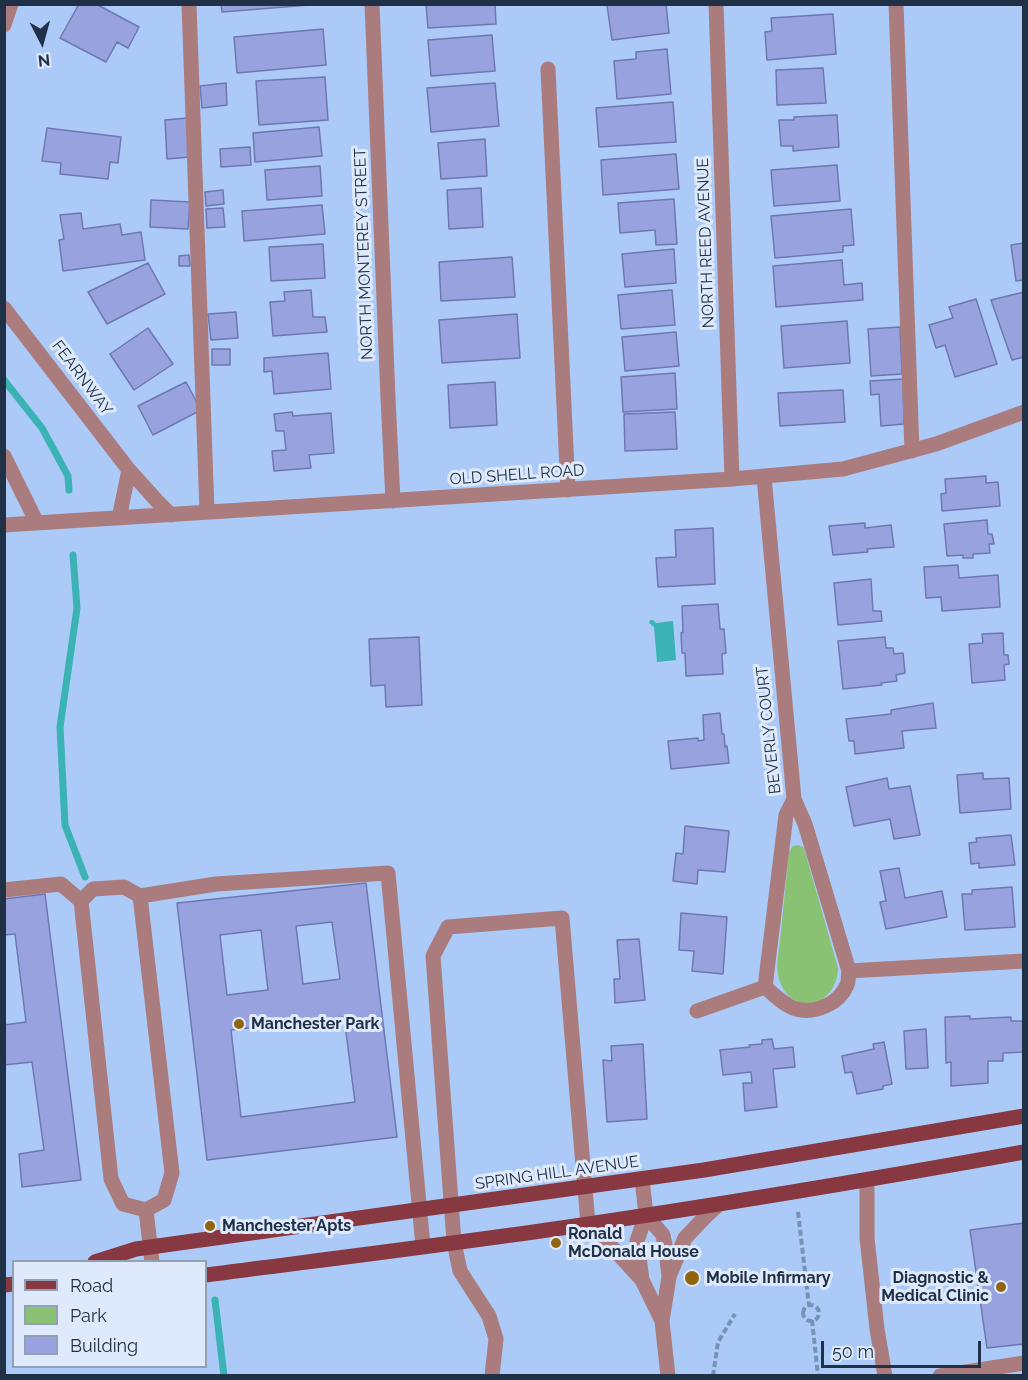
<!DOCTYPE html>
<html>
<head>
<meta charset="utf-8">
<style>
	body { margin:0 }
	#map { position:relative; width:1028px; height:1380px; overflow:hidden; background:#abcaf7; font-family:Raleway,sans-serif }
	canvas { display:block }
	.frame { position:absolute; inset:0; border:6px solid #203046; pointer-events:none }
	.legend { position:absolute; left:12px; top:1260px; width:195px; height:108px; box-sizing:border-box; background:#deeafb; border:2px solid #92a0b3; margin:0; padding:8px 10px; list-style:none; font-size:18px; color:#203046 }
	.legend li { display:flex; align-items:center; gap:12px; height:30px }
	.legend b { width:30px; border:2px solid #92a0b3 }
	.north { position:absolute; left:12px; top:12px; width:60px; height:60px; -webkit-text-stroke:4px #deeafb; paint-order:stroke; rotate:174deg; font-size:16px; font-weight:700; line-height:24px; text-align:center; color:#203046 }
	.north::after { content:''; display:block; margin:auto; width:21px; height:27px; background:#203046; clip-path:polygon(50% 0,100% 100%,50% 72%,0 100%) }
	.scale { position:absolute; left:821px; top:1341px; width:160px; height:27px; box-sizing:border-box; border:3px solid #203046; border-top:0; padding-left:8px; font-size:18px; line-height:21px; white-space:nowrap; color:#203046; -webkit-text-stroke:4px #deeafb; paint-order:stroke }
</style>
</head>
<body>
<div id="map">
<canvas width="1028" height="1380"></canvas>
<div class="frame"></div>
<ul class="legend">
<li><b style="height:8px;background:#883840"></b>Road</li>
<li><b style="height:16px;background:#8ac273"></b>Park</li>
<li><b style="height:16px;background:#98a2df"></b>Building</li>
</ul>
<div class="north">N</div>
<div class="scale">50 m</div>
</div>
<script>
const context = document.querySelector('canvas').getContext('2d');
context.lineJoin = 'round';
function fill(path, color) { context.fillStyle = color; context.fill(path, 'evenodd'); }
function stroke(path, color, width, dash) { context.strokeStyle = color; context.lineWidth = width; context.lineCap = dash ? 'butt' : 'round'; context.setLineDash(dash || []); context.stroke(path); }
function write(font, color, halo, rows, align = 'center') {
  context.font = font + ' Raleway,sans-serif'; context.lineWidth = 6; context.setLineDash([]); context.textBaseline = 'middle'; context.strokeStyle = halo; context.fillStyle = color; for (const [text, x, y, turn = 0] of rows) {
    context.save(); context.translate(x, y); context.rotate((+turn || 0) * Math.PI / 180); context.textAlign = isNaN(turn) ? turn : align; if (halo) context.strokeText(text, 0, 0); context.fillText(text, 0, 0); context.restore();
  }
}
const green = new Path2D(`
	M799 845 804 848 805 852 838 968C836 1012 785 1016 778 974 776 964 779 951 780 941 783 911 786 882 789 852L793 846Z`);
const water = new Path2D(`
	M650 620H653L656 623 673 621 676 660 657 662 654 627 649 623Z`);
const stream = new Path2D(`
	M4 380 42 428 68 476 69 490
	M73 555 77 608 60 727 65 825 85 877
	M215 1300 224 1376`);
const building = new Path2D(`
	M79 4H96L139 27 128 48 117 42 106 62 60 38Z
	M221 4H322L222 12Z
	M426 4H495L496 24 428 28Z
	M666 4 669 33 612 40 607 5Z
	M833 14 836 54 767 60 765 32 772 31 771 18Z
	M323 29 326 65 237 73 234 37Z
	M492 35 495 71 431 76 428 40Z
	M667 49 671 94 617 99 614 61 636 59V52Z
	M823 68 826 103 777 105 776 70Z
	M325 77 328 120 259 125 256 81Z
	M226 83 227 105 202 108 200 86Z
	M495 83 499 126 431 132 427 88Z
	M673 102 676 142 599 147 596 108Z
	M837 115 839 147 793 151V146H781L779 120H794V117Z
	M188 118 190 157 167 159 165 120Z
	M319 127 322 156 255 162 253 133Z
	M47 128 121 137 118 163 110 162 108 179 60 174 61 163 42 161Z
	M485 139 487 176 441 179 438 143Z
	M250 147 251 165 221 167 220 149Z
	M676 154 679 189 603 195 601 160Z
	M837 165 840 201 774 206 771 170Z
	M320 166 322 196 267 200 265 170Z
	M481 188 483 227 449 229 447 190Z
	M223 190 224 204 206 206 205 192Z
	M674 199 677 244 656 245 655 230 620 233 618 203Z
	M151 200 190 202 188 229 150 227Z
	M322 205 325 234 244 241 242 211Z
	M223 208 225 227 207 228 206 209Z
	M851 209 854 245 843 246V252L775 258 771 216Z
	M81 213 83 229 120 224 122 235 141 232 145 260 63 271 59 240 64 239 60 215Z
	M1024 243V280L1016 281 1011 245Z
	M323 244 325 278 271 281 269 247Z
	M674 249 676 283 625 287 622 254Z
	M189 255 190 266H179V256Z
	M512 257 515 297 441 301 439 262Z
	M842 260 844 285 862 283 863 300 776 307 773 266Z
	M148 263 165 294 107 324 88 292Z
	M311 290 313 317H325L327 332 273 336 270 302 285 301 284 292Z
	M672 290 675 325 621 329 618 295Z
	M1024 292V357L1012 360 991 300Z
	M976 299 997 364 955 377 945 345 936 348 929 325 953 318 949 307Z
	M236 312 238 338 211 340 208 314Z
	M517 314 520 358 442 363 439 320Z
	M847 321 850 363 784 368 781 326Z
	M900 327 902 374 871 376 868 329Z
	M148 328 173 364 134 390 110 354Z
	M676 332 679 366 625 371 622 337Z
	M212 349H230V365H212Z
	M328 353 331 389 274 394 272 371 264 372V358Z
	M675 373 677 409 623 412 621 377Z
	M903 379 904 424 881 426 879 394 871 395 870 381Z
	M186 382 201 410 153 435 138 406Z
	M495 382 497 425 450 428 448 385Z
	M843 390 845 422 780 426 778 393Z
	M292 412 293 416 331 413 334 453 309 455 311 468 274 471 272 451 286 450 284 431H276L274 414Z
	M675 412 677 449 625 451 624 414Z
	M986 476V483L998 482 1000 506 942 511 941 494 946 493 945 479Z
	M987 520 988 534H992L994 544H989L990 553 973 554V558H963V555L947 556 944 524Z
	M865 523V528L891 525 894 547 867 549 868 552 833 555 829 526Z
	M713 528 715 584 658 587 656 558 676 557 675 530Z
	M958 565 959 578 998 575 1000 607 942 611 941 597 926 598 924 567Z
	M871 579 873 611H881L882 621 838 625 834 583Z
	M718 604 720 629H724L726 653 722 654 723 674 686 676 685 653H682L681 633 683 632 682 606Z
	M1003 633 1004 655H1008L1009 664 1004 665 1005 680 972 683 969 644 983 643 982 634Z
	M419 637 422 705 386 707 385 685 371 686 369 639Z
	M885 637 886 648H893L894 654 903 653 905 673 896 675 897 681 881 683 882 685 843 689 838 641Z
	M933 703 936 728 902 731 904 748 855 754 854 741H849L846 719 891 714V710Z
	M720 713 722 734H724L725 747 727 746 729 763 671 769 668 741 698 738V741L704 740 703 715Z
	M983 773V779L1009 778 1011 809 960 813 957 775Z
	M887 778 889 789 910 786 920 835 894 839 890 819 854 826 846 787Z
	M685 826 729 831 725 872 698 870 697 884 673 881 676 853 683 854Z
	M1011 835 1015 865 979 868V863L971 864 969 843 977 842 976 838Z
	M899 868 905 898 942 891 947 917 886 929 880 902 886 901 880 871Z
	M366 883 397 1137 207 1160 177 903ZM332 922 340 979 303 984 296 926ZM261 930 268 990 227 995 220 935ZM344 1017 355 1102 241 1117 231 1030Z
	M1012 887 1015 927 965 930 962 894H972V890Z
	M45 894 81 1180 22 1187 19 1154 44 1150 32 1062 4 1065V1025L26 1022 15 934 4 935V899Z
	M681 913 727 917 723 974 692 971 694 951 679 950Z
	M639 939 645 1000 615 1003 614 979H620L617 940Z
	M970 1016V1019L1011 1017V1021H1024V1052L1003 1053V1061H988V1083L951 1086V1062L946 1063 945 1017Z
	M926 1029 928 1068 906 1069 904 1031Z
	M772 1039 774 1049 793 1047 795 1067 773 1069 777 1107 745 1111 743 1083H752L751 1072 723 1075 720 1050 750 1047 749 1045 762 1044V1040Z
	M884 1042 892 1084 883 1086V1089L857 1094 852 1072 845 1073 842 1056 874 1049 873 1044Z
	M643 1044 647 1119 607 1122 603 1060 612 1061 611 1046Z
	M1024 1223V1344L987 1348 970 1230Z`);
const path = new Path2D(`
	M798 1212 809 1306
	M803 1313a8 8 0 1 1 16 0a8 8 0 1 1-16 0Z
	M812 1320 818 1376
	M713 1376 718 1342 735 1314`);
const minor = new Path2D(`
	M189 4 207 512
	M372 4 388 398 393 501
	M716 4 732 479
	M896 4 912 451
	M4 25 11 4
	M548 69 568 490
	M4 308 129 470 157 501 171 515
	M4 456 37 523
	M764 477 794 799 805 824 849 971C848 975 849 981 847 985 839 1004 815 1014 796 1009 784 1005 774 995 765 987
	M119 518 129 470
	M4 525 732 479 843 469 936 444 1024 412
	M124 887 140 896 172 1173 164 1200 146 1210 123 1204 111 1179 81 901 93 889Z
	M4 890 61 884 81 901
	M140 896 216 884 388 873 423 1246
	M849 971 1024 961
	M765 987 786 815 794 799
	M697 1011 765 987
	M642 1179 646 1215 637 1241 642 1280 662 1321
	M867 1181V1238L877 1329 885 1376
	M146 1210 152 1262
	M646 1215 663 1235 666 1250 669 1277 662 1321 668 1376
	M576 1226 609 1244 642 1280
	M670 1274 685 1238 705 1217 719 1204
	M492 1376 496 1339 489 1316 460 1271 454 1242 433 956 448 927 562 918 588 1224
	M940 1376 1024 1363`);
const major = new Path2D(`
	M95 1262 136 1249 704 1170 1024 1116
	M206 1275C329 1259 452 1244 575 1226 725 1204 874 1179 1024 1152
	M4 1285 14 1284`);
const markers = [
	[239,1024,6,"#91650f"],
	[210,1226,6,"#91650f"],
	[556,1243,6,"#91650f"],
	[692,1278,8,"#91650f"],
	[1001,1287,6,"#91650f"]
];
const streetNames = [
	["NORTH REED AVENUE",706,243,-92],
	["NORTH MONTEREY STREET",364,254,-92],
	["FEARNWAY",82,378,53],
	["OLD SHELL ROAD",517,475,-4],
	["BEVERLY COURT",769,730,-96],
	["SPRING HILL AVENUE",557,1173,-8]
];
const poiNames = [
	["Manchester Park",251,1024],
	["Manchester Apts",222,1226],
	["Ronald",568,1234],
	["McDonald House",568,1252],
	["Mobile Infirmary",706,1278],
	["Diagnostic &",989,1278,"right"],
	["Medical Clinic",989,1296,"right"]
];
fill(green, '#8ac273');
fill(water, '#3bb2b4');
stroke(stream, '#3bb2b4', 7);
fill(building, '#98a2df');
stroke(building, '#6e77b1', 1.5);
stroke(path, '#7892b6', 4, [6, 3]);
stroke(minor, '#aa7c7d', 15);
stroke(major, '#883840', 15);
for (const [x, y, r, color] of markers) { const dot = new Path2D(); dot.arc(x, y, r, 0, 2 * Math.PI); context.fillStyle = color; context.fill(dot); stroke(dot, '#deeafb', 2); }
write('16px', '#203046', '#deeafb', streetNames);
write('bold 16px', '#203046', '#deeafb', poiNames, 'left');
</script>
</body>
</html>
